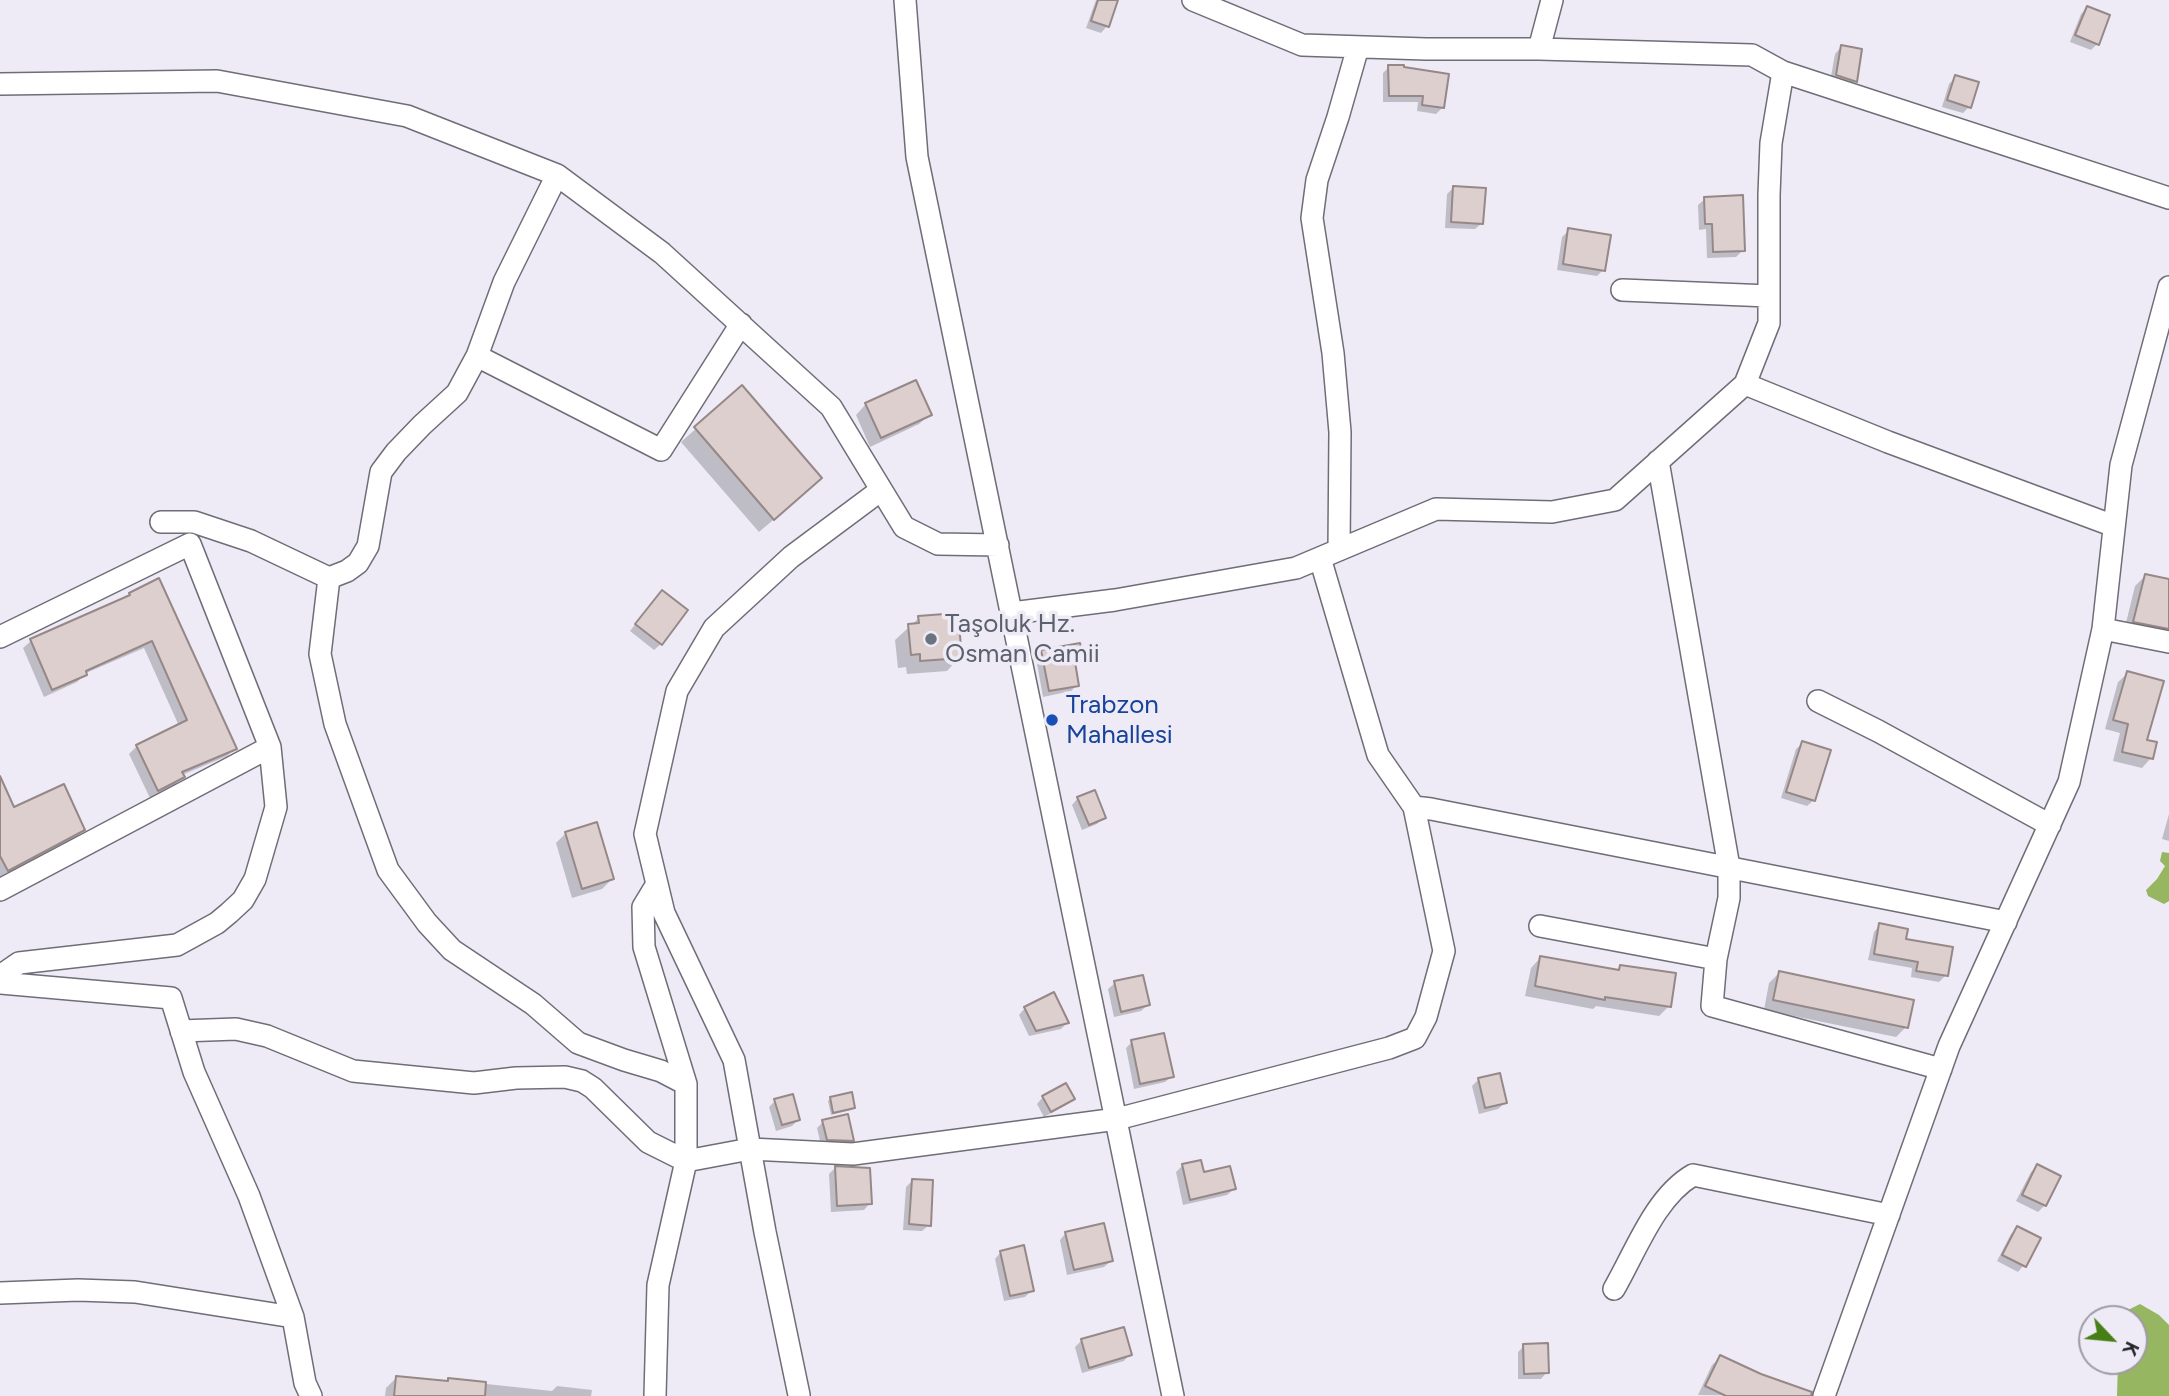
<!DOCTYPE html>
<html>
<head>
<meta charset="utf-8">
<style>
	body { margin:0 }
	#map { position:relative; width:2169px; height:1396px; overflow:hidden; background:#eeebf6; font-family:Figtree,sans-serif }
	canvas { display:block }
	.north { position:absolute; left:2078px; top:1305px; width:70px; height:70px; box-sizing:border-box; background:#eeebf6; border:2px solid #9d9ba3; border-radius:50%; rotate:116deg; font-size:19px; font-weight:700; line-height:28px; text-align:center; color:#232226 }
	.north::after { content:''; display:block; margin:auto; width:24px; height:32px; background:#477f17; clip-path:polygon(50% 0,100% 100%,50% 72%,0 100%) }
</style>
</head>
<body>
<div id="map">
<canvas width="2169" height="1396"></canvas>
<div class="north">K</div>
</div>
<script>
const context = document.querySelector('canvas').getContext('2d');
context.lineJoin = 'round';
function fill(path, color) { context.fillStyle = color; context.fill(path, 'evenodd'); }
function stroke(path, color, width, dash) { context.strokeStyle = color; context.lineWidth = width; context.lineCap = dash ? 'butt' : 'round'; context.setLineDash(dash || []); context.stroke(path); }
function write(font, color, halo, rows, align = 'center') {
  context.font = font + ' Figtree,sans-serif'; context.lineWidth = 7; context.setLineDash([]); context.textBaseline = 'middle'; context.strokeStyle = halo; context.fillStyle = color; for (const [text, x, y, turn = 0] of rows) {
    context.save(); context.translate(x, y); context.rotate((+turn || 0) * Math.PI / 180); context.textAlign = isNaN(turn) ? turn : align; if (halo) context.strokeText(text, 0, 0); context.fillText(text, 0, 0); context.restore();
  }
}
const forest = new Path2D(`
	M2162 852 2169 853V901L2164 904 2148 896 2146 890 2157 879 2165 866 2160 861Z
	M2140 1304 2159 1315 2169 1325V1396H2117L2118 1361H2134V1319H2124L2128 1310Z`);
const shadow = new Path2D(`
	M1096 0H1117L1107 26 1101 33 1086 28Z
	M2087 8 2097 44 2091 50 2070 42 2081 14Z
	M1841 47 1860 50 1855 81 1849 88 1830 82 1835 54Z
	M1389 67 1443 107 1436 114 1417 111 1418 102H1383V73Z
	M1956 77 1969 107 1963 113 1942 107 1949 84Z
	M1453 188 1482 223 1475 229 1445 228 1447 194Z
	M1705 199 1743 250 1736 257 1707 258 1706 229 1699 230 1698 205Z
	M1569 230 1603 270 1597 276 1557 270 1562 237Z
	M742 388 806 492 759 532 681 442Z
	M866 404 930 414 919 424 870 447 856 415Z
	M2146 575 2169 581V624L2168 628 2158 638 2124 631 2135 586Z
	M130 595 235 748 227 756 182 775 175 785 150 798 129 754 137 746 179 726 144 648 86 673 77 682 44 697 23 648 31 641 125 599Z
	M656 598 661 644 654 650 630 631Z
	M919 618 960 657 947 671 907 674 906 667 898 668 895 640Z
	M1042 652 1082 660 1075 666 1077 685 1071 691 1043 697 1036 658Z
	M2128 673 2151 758 2142 768 2113 761 2120 733 2105 729 2118 682Z
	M1803 743 1814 800 1807 806 1781 798 1796 749Z
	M0 780 13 809 83 830 74 839 0 878Z
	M1078 798 1104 817 1097 824 1082 830 1072 805Z
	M2169 814V841L2162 839Z
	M566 833 612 879 602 889 572 898 556 843Z
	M1880 925 1904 940 1946 975 1939 982 1911 977 1912 968 1868 960 1874 932Z
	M1541 957 1616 971 1621 967 1669 1006 1659 1016 1596 1006 1593 1009 1525 996 1531 968Z
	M1779 973 1906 1027 1896 1037 1764 1010 1769 983Z
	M1115 983 1148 1005 1141 1011 1114 1017 1108 989Z
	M1025 1008 1067 1023 1061 1029 1029 1036 1019 1015Z
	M1132 1042 1172 1076 1165 1082 1134 1089 1126 1048Z
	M1479 1079 1505 1103 1498 1109 1479 1114 1472 1086Z
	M1043 1097 1072 1099 1066 1105 1044 1117 1037 1104Z
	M831 1098 853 1107 851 1110 831 1115 828 1101Z
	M775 1101 798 1120 792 1126 776 1131 769 1107Z
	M823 1122 852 1140 846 1146 821 1145 817 1128Z
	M1182 1166 1202 1174 1234 1189 1227 1195 1183 1205 1176 1172Z
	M2037 1166 2059 1177 2045 1205 2038 1212 2016 1201 2031 1172Z
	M835 1168 870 1203 864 1210 831 1212 829 1174Z
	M912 1181 929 1225 922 1231 903 1230 906 1187Z
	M2018 1228 2024 1265 2018 1272 1997 1261 2011 1234Z
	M1066 1233 1111 1261 1104 1267 1067 1275 1060 1240Z
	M1001 1252 1032 1290 1025 1297 1004 1301 995 1259Z
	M1082 1340 1130 1354 1124 1361 1082 1373 1075 1347Z
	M1524 1346 1547 1372 1541 1379H1518V1352Z
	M1721 1357 1786 1396 1698 1395 1712 1365Z
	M397 1377 446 1382 449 1380 552 1391 557 1386 592 1390 591 1396H385L386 1388Z`);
const building = new Path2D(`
	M1098 0H1118L1109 27 1091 21Z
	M2087 6 2110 15 2099 45 2075 35Z
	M1841 45 1862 49 1857 82 1836 75Z
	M1388 65H1404V67L1449 74 1444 108 1422 105 1423 96H1389Z
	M1955 75 1979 82 1971 108 1947 100Z
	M1453 186 1486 188 1483 224 1451 222Z
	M1743 195 1745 251 1713 252 1712 224H1705L1704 197Z
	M1568 228 1611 235 1605 271 1563 264Z
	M916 380 932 415 881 438 865 403Z
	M742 385 822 478 774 520 694 427Z
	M2145 574 2169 579V629L2133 622Z
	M159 578 237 749 182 772 185 777 158 791 136 745 187 720 152 641 86 671 87 675 52 690 30 639 130 595 129 593Z
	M662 590 688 610 662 645 635 624Z
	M958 613 962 658 920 661V654L911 655 908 624 919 623 918 616Z
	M1080 643 1083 660 1075 662 1079 686 1049 691 1041 650Z
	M2127 671 2164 681 2147 740 2157 742 2153 759 2122 752 2128 724 2113 720Z
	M1802 741 1831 750 1815 801 1786 792Z
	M0 776 14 807 64 784 85 830 8 871 0 856Z
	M1095 790 1106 818 1089 825 1077 797Z
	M597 822 614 879 582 889 565 832Z
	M1879 923 1908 929 1906 939 1953 947 1948 976 1916 971 1918 962 1874 954Z
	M1540 956 1619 970 1620 965 1676 973 1671 1007 1605 997V1000L1535 986Z
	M1779 971 1914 1000 1908 1028 1773 1000Z
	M1143 975 1150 1005 1121 1012 1114 981Z
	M1054 992 1069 1023 1036 1031 1024 1007Z
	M1164 1033 1174 1077 1140 1084 1131 1040Z
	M1500 1073 1507 1103 1485 1108 1478 1078Z
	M1066 1083 1075 1099 1051 1112 1042 1096Z
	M852 1092 855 1108 833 1113 830 1097Z
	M793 1094 800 1120 782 1125 774 1099Z
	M848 1114 854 1141 827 1140 822 1120Z
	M1201 1160 1204 1172 1230 1166 1236 1189 1190 1200 1182 1164Z
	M2037 1164 2061 1176 2046 1206 2022 1195Z
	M835 1166 870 1168 872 1204 837 1206Z
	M912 1179 933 1180 931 1226 909 1224Z
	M1104 1223 1113 1261 1074 1270 1065 1232Z
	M2017 1226 2041 1238 2026 1267 2002 1255Z
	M1024 1245 1034 1291 1010 1296 1000 1251Z
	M1124 1327 1132 1355 1089 1368 1081 1339Z
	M1548 1343 1549 1373 1524 1374 1523 1344Z
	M1720 1355 1761 1374 1812 1392 1811 1396H1726L1705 1386Z
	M396 1376 448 1381V1378L486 1382 485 1396H394Z`);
const minor = new Path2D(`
	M905 0 917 157 1173 1396
	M1193 0 1302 45 1426 49H1539L1752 55 1783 72 2169 198
	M1539 49 1552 0
	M0 84 217 81 407 116 557 175 662 253 831 407 904 527 938 544 998 545
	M557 175 504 282 477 356 457 393 422 425 396 452 381 472 368 546 358 563 347 571 329 578 320 654 335 724 388 870 427 923 452 950 533 1004 578 1043 624 1060 661 1071 686 1084
	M1622 290 1769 296
	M477 356 661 450 741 324
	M1745 384 1888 442 2114 526
	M1658 461 1729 867V898L1716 959
	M161 522H194L251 541 329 578
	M1339 550 1340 432 1333 353 1312 218 1317 180 1338 117 1358 47
	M1012 613 1115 600 1296 568 1436 509 1552 512 1615 500 1745 384 1769 323V195L1771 143 1783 72
	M2103 629 2169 642
	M0 637 190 544 270 747 276 807 255 879 243 900 229 913 217 923 177 945 19 963 0 976
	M1818 701 1878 731 2050 825
	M1414 807 1431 809 2006 922
	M0 890 270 747
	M1540 926 1716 959 1712 1006 1941 1069
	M0 983 171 998 194 1072 249 1196 293 1317 305 1383 311 1396
	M181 1031 236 1029 267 1036 353 1071 474 1083 516 1078 565 1077 582 1081 593 1088 648 1142 686 1161 750 1149 853 1154 1117 1119 1389 1048 1415 1038 1426 1017 1444 951 1414 807 1378 755 1320 558
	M1614 1289C1636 1251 1655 1197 1693 1175L1889 1215
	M0 1293 78 1290 135 1292 293 1317
	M799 1395 765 1232 734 1060 664 913 645 834 677 691 714 628 791 557 881 490
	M655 1396 658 1285 686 1161V1084L644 947 643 907 657 884
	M1824 1396 1949 1046 2069 782 2103 629 2121 465 2169 287`);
const markers = [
	[931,639,7,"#6b7280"],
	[1052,720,7,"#1a4fb4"]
];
const worshipNames = [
	["Taşoluk Hz.",945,624],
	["Osman Camii",945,654]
];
const transitNames = [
	["Trabzon",1066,705],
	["Mahallesi",1066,735]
];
fill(forest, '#96b661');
fill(shadow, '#0003');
fill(building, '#ddcfcd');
stroke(building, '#958887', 2);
stroke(minor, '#6f6d77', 24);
stroke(minor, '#fff', 21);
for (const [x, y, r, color] of markers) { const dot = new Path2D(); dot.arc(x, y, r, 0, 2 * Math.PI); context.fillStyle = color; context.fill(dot); stroke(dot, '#eeebf6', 2.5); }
write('26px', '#5b616d', '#eeebf6', worshipNames, 'left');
write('26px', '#164399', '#eeebf6', transitNames, 'left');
</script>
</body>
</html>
